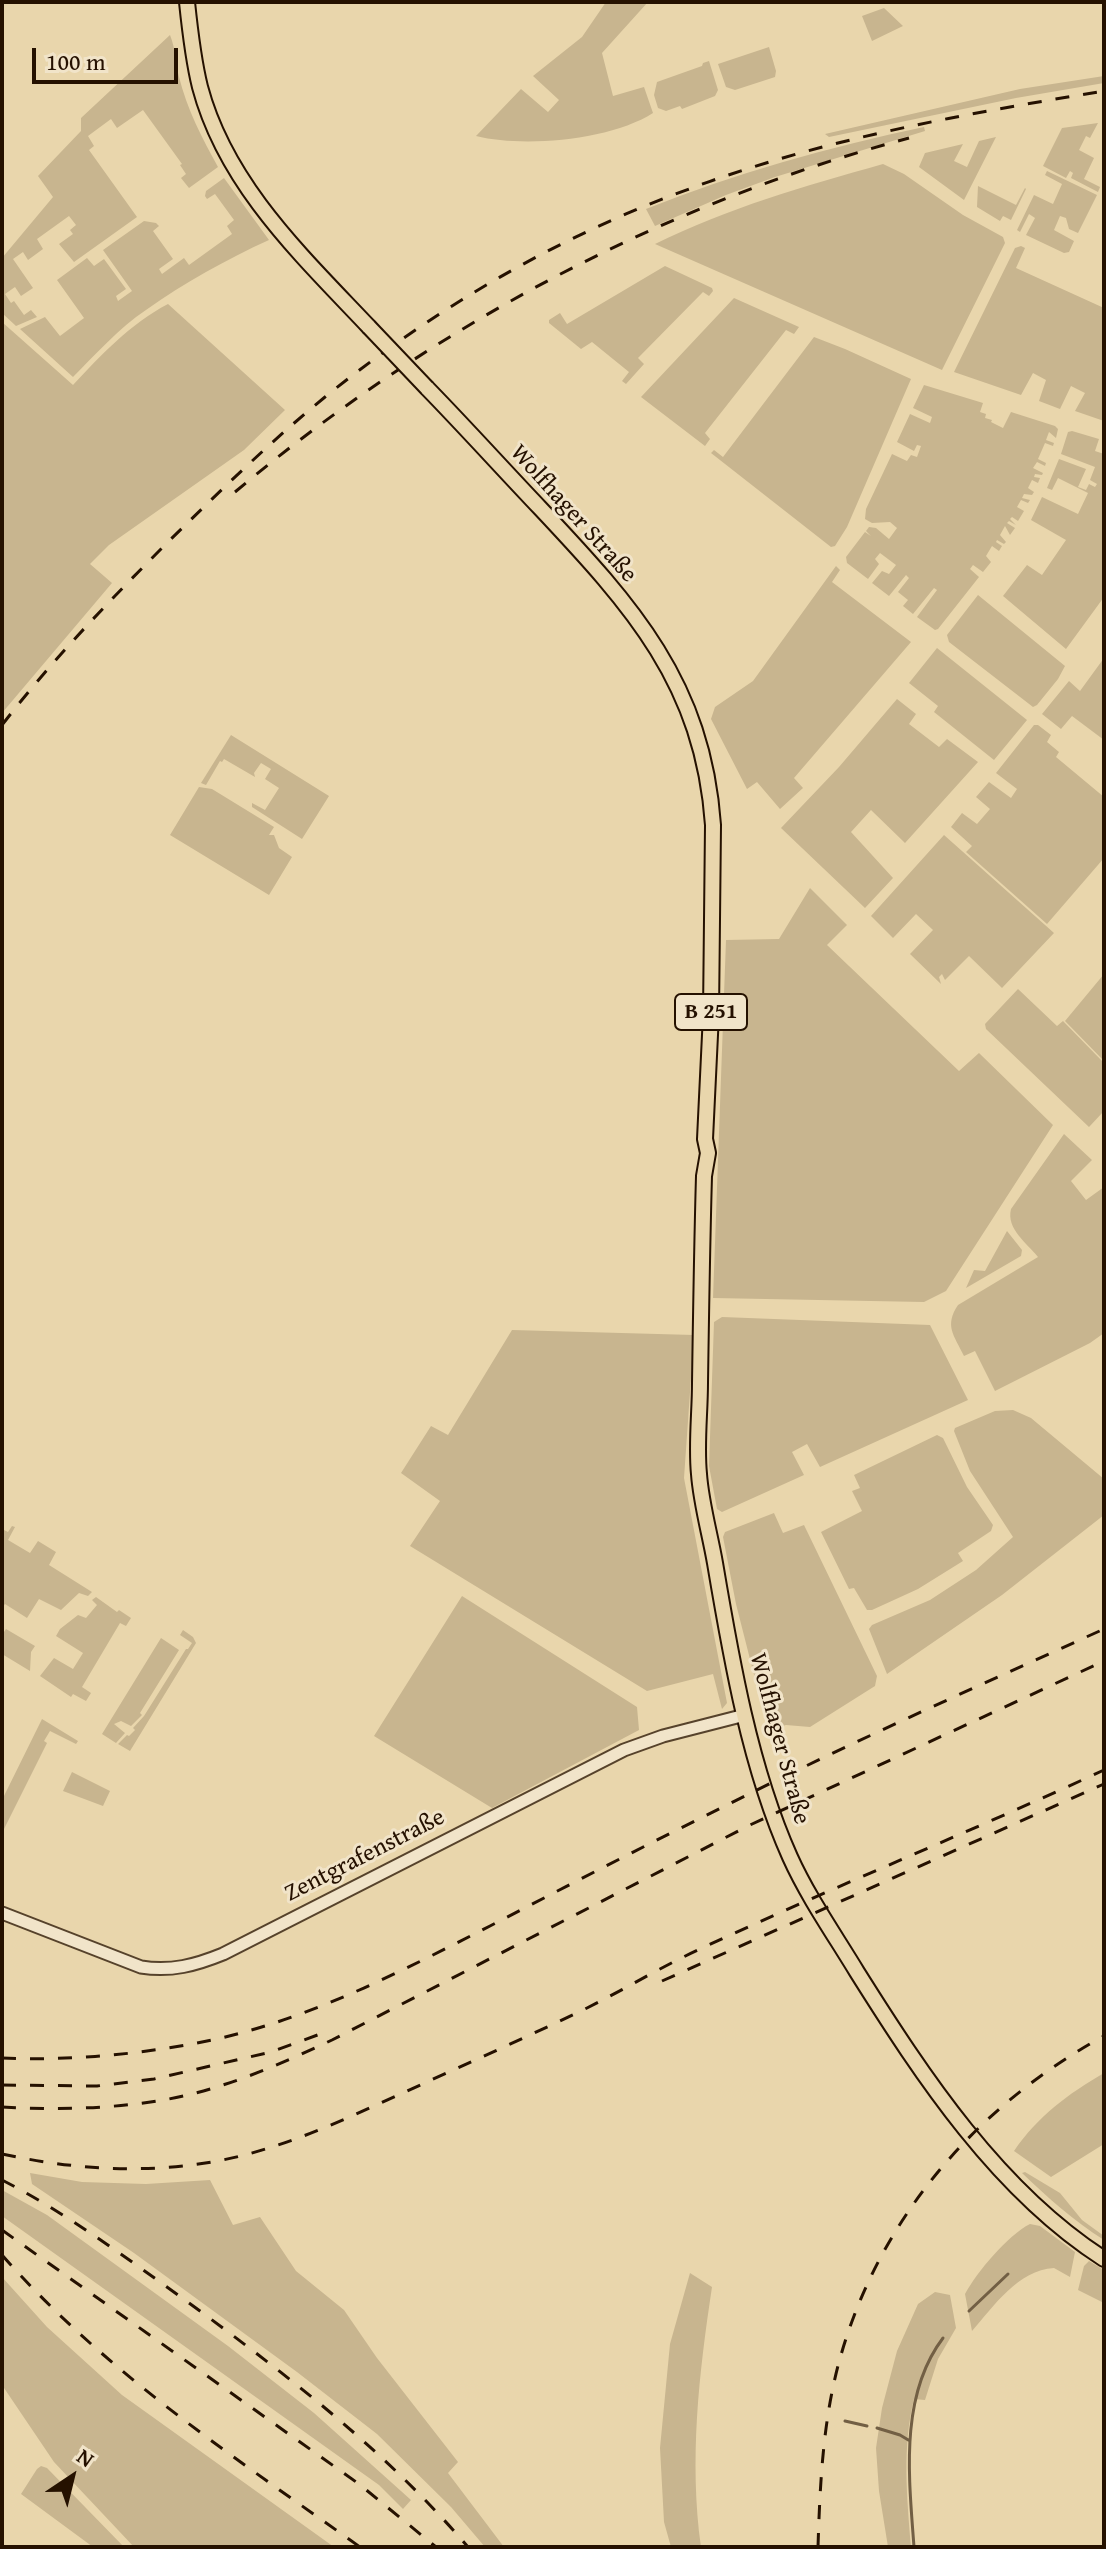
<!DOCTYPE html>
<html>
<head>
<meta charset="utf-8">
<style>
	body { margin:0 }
	#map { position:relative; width:1106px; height:2549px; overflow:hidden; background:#e9d6ac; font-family:"Gentium Book Plus",serif }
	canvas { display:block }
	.frame { position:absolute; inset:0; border:4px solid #251100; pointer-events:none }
	.north { position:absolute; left:32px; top:2437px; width:80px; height:80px; -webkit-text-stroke:6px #f1e4c9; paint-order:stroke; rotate:35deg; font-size:22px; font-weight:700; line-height:32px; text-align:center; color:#251100 }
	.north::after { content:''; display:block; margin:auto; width:28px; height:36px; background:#251100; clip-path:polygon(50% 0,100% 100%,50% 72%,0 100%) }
	.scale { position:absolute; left:32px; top:48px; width:146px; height:36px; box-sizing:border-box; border:4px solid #251100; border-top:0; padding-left:10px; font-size:24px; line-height:28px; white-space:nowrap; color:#251100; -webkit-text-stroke:6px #f1e4c9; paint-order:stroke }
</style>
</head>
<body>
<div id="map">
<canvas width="1106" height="2549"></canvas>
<div class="frame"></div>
<div class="north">N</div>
<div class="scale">100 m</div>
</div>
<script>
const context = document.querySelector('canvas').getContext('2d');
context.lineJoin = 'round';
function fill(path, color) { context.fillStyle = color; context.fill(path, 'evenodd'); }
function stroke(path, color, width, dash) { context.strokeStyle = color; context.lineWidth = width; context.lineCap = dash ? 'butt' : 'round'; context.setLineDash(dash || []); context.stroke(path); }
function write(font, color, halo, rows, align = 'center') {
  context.font = font + ' "Gentium Book Plus",serif'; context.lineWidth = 6; context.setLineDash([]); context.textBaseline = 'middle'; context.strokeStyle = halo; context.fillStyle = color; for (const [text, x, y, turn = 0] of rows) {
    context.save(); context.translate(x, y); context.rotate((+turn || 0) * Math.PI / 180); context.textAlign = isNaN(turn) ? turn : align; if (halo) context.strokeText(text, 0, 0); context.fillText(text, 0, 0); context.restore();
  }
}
const green = new Path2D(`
	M606 2H648L602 53 613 96 644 87 653 113C611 140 524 148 476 136L521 89 548 112 559 100 533 76 582 37Z
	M884 8 903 26 872 41 862 16Z
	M170 35C176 50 175 62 179 77 187 109 202 138 218 167L189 188 181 178 186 174 180 165 182 164 143 110 117 128 111 119 88 136 94 146 89 150 137 217 74 262 59 244 73 234 70 230 76 225 69 216 37 239 43 249 28 260 23 252 13 259 33 288 21 296 15 287 5 294 11 303 14 301 24 315 31 310 37 317 16 326 2 313V258L53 197 38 176 81 131V118Z
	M769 47 776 71 775 77 735 90 726 87 718 64Z
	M709 61 718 90 715 96 682 109 680 106 666 111 658 108 654 95 657 82 702 66 703 63Z
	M1104 76V83L1016 98 829 137 825 134 1020 89Z
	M1098 123 1090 138 1086 136 1079 150 1094 158 1084 179 1100 187 1098 192 1071 178 1073 173 1070 171 1066 178 1043 166 1062 128Z
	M924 127 925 131 775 177 726 195 655 226 646 209C736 173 829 147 924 127Z
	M996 137 964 200 919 167 925 153 963 144 954 161 967 167 979 141Z
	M883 164 904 174 963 215 1003 237 1005 243 942 370 655 244C728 208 805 186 883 164Z
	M1047 171 1097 195 1078 233 1069 229 1066 218 1060 216 1054 230 1074 241 1069 252 1064 253 1026 235 1035 218 1029 214 1020 232 1017 230 1034 195 1053 204 1062 184 1045 175Z
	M224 178 269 240C227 259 184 283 146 310 119 328 96 354 73 377L20 329 45 317 60 336 84 318 57 280 87 258 94 266 104 259 126 289 116 296 118 301 132 291 103 250 144 221 156 223 159 226 153 231 173 259 159 269 162 274 184 258 189 265 232 234 227 226 234 220 215 194 207 199 205 196 206 191Z
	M978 186 1016 205 1025 188 1026 189 1011 220 1003 216 1000 221 977 207Z
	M1021 246 1025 248 1016 268 1104 308V421L1075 411 1085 393 1071 386 1060 409 1039 401 1046 380 1033 373 1021 395 954 372 1015 248Z
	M665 266 712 288 713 291 709 296 703 292 638 358 644 364 626 384 622 381 629 372 592 342 581 349 549 323V320L560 313 567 324Z
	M734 298 799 327 794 334 786 330 705 433 710 439 705 446 641 397Z
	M168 304 285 410 244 450 109 545 90 564 112 583 2 713V322L73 385C102 354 130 324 168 304Z
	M814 337 845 349 911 379 847 527 835 546 831 547 711 453 714 450 723 457Z
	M924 385 983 403 980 412 986 414 985 418 992 420 991 422 1003 428 1011 412 1055 426 1058 429 1056 438 1049 432 1046 440 1054 443 1053 446 1045 443 1038 459 1046 463 1045 466 1037 462 1033 468 1043 473 1042 475 1035 474 1034 477 1040 478 1038 483 1032 480 1028 488 1034 492 1032 495 1024 494 1022 498 1030 500 1028 503 1021 500 1017 507 1024 511 1018 521 1012 517 1010 519 1016 525 1009 521 1007 523 1015 528 1010 535 1005 526 1000 535 1006 542 1004 544 997 540 996 542 1002 546 999 551 992 546 986 556 991 562 983 572 973 565 970 569 979 577 938 629 935 630 917 617 937 590 934 588 913 614 903 606 908 600 898 592 909 578 906 575 889 596 872 583 882 571 889 574 896 565 880 553 875 559 879 564 868 579 847 563 846 557 865 532 871 536 866 531 869 527 876 528 889 539 897 528 890 522 872 523 865 519 866 509 892 454 907 461 911 455 917 457 921 446 917 445 914 451 897 442 910 414 930 423 932 417 913 408Z
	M1072 431 1099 439 1095 451 1104 454V597L1066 649 1003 596 1027 565 1042 575 1066 540 1031 520 1042 497 1078 514 1088 493 1058 478 1052 490 1047 488 1059 459 1086 469 1078 487 1086 490 1089 484 1095 487 1097 484 1090 480 1095 467 1061 454 1068 432Z
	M836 566 840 570 832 582 911 642 794 778 803 788 780 809 757 782 747 789 711 719 715 707 753 681Z
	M978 595 1065 666 1058 679 1037 705 1033 707 949 642 947 635Z
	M937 648 1027 720 994 760 934 712 938 706 909 683Z
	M1104 658V740L1072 716 1061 729 1042 714 1069 681 1080 691Z
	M897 699 916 714 909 724 939 747 947 739 978 762 905 843 871 810 851 832 893 878 865 908 781 828 839 767Z
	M1034 725H1038L1051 735 1047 742 1059 752 1056 757 1104 797V858L1047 924 966 852 972 846 951 827 962 813 977 824 990 809 976 797 989 782 1011 798 1017 789 996 773Z
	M231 735 329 796 302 839 252 807V803L265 810 279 788 265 779 271 769 261 763 254 773 255 777 224 759 222 762 220 761 206 785 201 783Z
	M199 787 212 789 274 827 269 835H274L279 848 292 857 269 895 170 835Z
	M944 835 1054 933 1002 988 969 956 945 980 942 974 939 977 941 984 910 954 933 930 916 914 893 938 871 916Z
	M810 888 847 925 827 945 959 1071 979 1053 1053 1125 946 1291 924 1302 713 1298 726 940 779 939Z
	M1104 974V1061L1065 1021Z
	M1018 989 1057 1026 1063 1021 1104 1063V1111L1089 1127 986 1029 985 1024Z
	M1064 1134 1092 1160 1071 1181 1086 1200 1104 1187V1333L1090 1343 995 1391 975 1351 964 1356C954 1335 944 1326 958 1305L1038 1257C1027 1243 1006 1229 1011 1209Z
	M1007 1231 1022 1250 1021 1256 966 1288 974 1270 985 1271Z
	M722 1317 930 1325 968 1400 820 1467 807 1444 792 1452 804 1475 722 1512 717 1509 709 1466 714 1322Z
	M512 1330 694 1335 684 1478 727 1703 722 1709 713 1674 647 1691 410 1546 440 1501 401 1473 431 1426 448 1435Z
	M1013 1410 1031 1418 1104 1479V1515L1002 1595 887 1674 869 1629 872 1625 930 1600 976 1570 1013 1537 970 1471 954 1431 955 1428 995 1411Z
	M937 1435 943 1438 967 1487 993 1525 991 1531 958 1553 963 1561 918 1589 872 1610H867L854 1588 849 1589 821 1532 862 1511 852 1491 860 1488 854 1475Z
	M774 1513 783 1533 804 1525 877 1676 875 1686 810 1727 786 1725 768 1730 736 1604 723 1537 725 1532Z
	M12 1526 15 1527 8 1540 30 1553 38 1541 56 1552 49 1565 92 1592 88 1596 79 1593 61 1610 39 1599 27 1618 5 1604 2 1608V1529L8 1532Z
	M462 1596 637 1707 639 1730 492 1808 374 1736Z
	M96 1597 117 1612 119 1610 131 1618 126 1626 120 1623 82 1687 91 1693 86 1701 73 1694 71 1697 40 1676 54 1658 73 1669 83 1653 56 1636 60 1629 78 1615 86 1618 97 1605 92 1600Z
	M6 1629 35 1646 31 1652 30 1671 2 1654V1635Z
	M183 1630 193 1637 196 1643 130 1751 118 1744 127 1735 129 1736 135 1730 133 1728 144 1716 186 1649H188L192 1643 180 1635Z
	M161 1638 179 1650 140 1713 142 1715 131 1726 121 1721 114 1724 125 1733 116 1743 102 1734Z
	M42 1719 78 1741 76 1744 50 1731 44 1741 47 1743 2 1833V1800Z
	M72 1772 110 1791 103 1806 63 1791Z
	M1104 2073V2144L1051 2177 1014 2151C1038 2116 1068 2094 1104 2073Z
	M1025 2172 1060 2193 1082 2220 1104 2236V2240C1074 2221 1048 2198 1022 2173Z
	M30 2173 82 2182 146 2184 210 2180 233 2225 260 2217 296 2271 344 2310 377 2358 458 2462 448 2473 504 2547H485L451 2507 377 2434 297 2372 134 2253 32 2184Z
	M2 2190 47 2215 228 2346 314 2413 411 2500 403 2509 379 2485 2 2216Z
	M1030 2224 1040 2226 1075 2252 1070 2277 1054 2268C1018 2270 994 2306 972 2331L965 2294C977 2272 1008 2235 1030 2224Z
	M1089 2261 1104 2270V2303L1078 2290 1084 2266Z
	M690 2273 712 2287C699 2373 689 2460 701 2547H671L664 2522 660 2448 670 2344Z
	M2 2277 47 2327 122 2395 334 2547H134L54 2462 2 2385Z
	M935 2292 950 2295 956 2328 938 2359 925 2400 914 2399C902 2447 907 2498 911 2547H888L879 2491 876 2448 882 2408 897 2351 918 2304Z
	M41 2466 47 2468 124 2547H93L21 2494 37 2469Z`);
const stream = new Path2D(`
	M969 2311 1008 2274
	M845 2421 867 2426
	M877 2428 900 2435 910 2441
	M914 2547C909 2478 899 2396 943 2338`);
const tertiary = new Path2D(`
	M2 1913 141 1967C171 1972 196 1965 223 1954L624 1750 663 1736 745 1715`);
const primary = new Path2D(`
	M187 2C190 31 193 59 200 87 226 185 302 256 369 327
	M427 388C465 427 502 468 540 508 632 606 703 683 713 825L711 1014 705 1139 708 1153 704 1176C702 1245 701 1314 700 1383 700 1413 696 1444 699 1474 701 1503 710 1534 715 1563 731 1658 750 1768 790 1857 808 1897 834 1934 857 1972 923 2077 998 2191 1104 2259`);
const rail = new Path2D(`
	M235 492C430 328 662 204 909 138
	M2 725C53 659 111 599 170 540 220 491 270 442 325 397 434 309 557 237 689 189 822 139 964 114 1104 91
	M662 1981 1104 1784
	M2 2058C72 2061 144 2054 212 2040 310 2019 402 1971 490 1926 567 1886 644 1846 721 1808 847 1744 976 1687 1104 1629
	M2 2085 97 2086 154 2079 271 2052 323 2033
	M2 2107C55 2110 110 2109 163 2100 222 2090 279 2065 332 2040L750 1825 1104 1661
	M2 2154C72 2169 141 2174 212 2162 281 2150 343 2120 405 2092 466 2064 527 2037 587 2008 625 1989 661 1967 700 1949 833 1887 970 1832 1104 1770
	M2 2180C68 2214 125 2257 185 2300 287 2375 385 2450 468 2547
	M2 2230 359 2484 436 2547
	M2 2255C105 2372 234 2457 360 2547
	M818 2547C820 2483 823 2417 841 2355 881 2216 978 2105 1104 2036`);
const primaryBridge = new Path2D(`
	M369 327 427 388`);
const shields = [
	[711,1012,72]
];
const shieldNames = [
	["B 251",711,1012]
];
const streetNames = [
	["Wolfhager Straße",573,514,48],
	["Wolfhager Straße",779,1739,75],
	["Zentgrafenstraße",365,1856,-27]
];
fill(green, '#c8b58f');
stroke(stream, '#725f44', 3);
stroke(tertiary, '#56422b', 15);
stroke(primary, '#251100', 18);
stroke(tertiary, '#f1e4c9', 11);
stroke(primary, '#e9d6ac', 14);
stroke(rail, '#251100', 3, [14, 14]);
stroke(primaryBridge, '#251100', 18, []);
stroke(primaryBridge, '#e9d6ac', 14);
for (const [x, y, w] of shields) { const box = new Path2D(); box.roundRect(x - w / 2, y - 18, w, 36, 6); context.fillStyle = '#f1e4c9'; context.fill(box); stroke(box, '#251100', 2); }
write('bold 22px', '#251100', null, shieldNames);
write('24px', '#251100', '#f1e4c9', streetNames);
</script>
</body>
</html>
